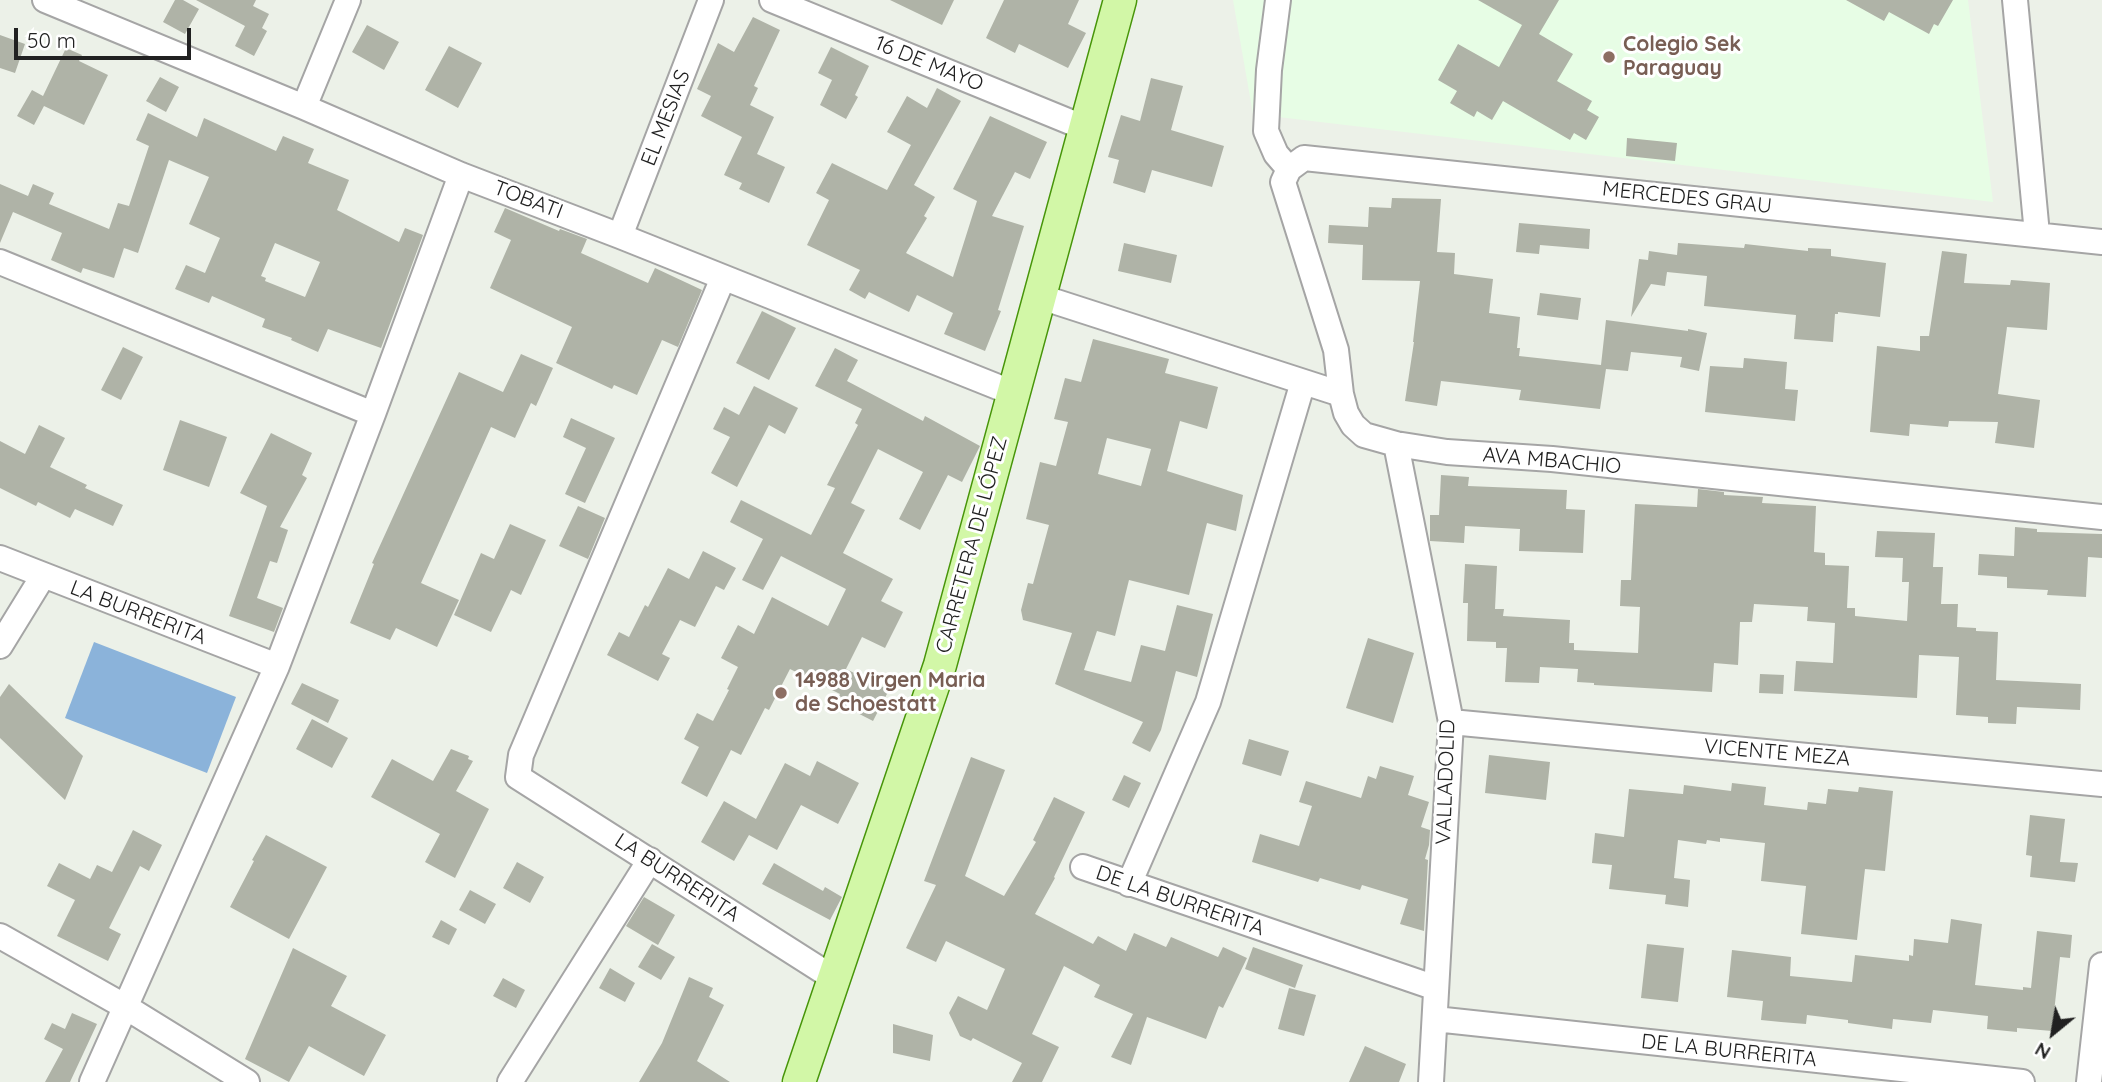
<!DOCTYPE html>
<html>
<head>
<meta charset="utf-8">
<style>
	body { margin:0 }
	#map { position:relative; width:2102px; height:1082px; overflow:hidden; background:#ecf1e8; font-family:Quicksand,sans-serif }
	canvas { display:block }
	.north { position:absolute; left:2018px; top:998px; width:70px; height:70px; -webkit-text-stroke:5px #fff; paint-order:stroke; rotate:210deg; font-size:19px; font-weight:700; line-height:28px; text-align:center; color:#212121 }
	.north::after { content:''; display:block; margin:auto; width:24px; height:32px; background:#212121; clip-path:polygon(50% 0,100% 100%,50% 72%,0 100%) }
	.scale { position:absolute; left:14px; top:28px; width:177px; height:32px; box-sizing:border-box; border:4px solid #212121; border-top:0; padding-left:9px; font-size:21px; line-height:24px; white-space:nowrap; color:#212121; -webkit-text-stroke:5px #fff; paint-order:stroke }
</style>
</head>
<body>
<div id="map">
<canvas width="2102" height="1082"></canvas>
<div class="north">N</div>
<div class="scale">50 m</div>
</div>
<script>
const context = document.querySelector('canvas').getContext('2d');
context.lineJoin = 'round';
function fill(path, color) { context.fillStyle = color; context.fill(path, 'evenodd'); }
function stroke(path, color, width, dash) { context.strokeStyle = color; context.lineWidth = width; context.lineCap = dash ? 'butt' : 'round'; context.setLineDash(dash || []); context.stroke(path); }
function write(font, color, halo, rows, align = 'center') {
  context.font = font + ' Quicksand,sans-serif'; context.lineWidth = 6; context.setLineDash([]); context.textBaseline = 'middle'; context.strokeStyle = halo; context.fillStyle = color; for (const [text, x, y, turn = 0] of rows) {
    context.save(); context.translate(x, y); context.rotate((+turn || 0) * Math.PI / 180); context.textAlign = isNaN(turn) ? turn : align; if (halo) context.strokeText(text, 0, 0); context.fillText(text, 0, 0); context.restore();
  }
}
const education = new Path2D(`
	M1233 0H1968L1993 202 1253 114Z`);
const pitch = new Path2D(`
	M94 642 236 697 207 773 65 718Z`);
const building = new Path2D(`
	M175 0H183L199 9 185 34 163 22Z
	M196 0H256L253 6 269 14 262 28 267 31 254 56 235 46 245 26Z
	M890 0H954L942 25Z
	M1004 0H1079L1068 24 1086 33 1068 68 1019 44 1015 53 986 38Z
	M1478 0H1559L1539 34 1573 54 1557 81 1592 101 1587 110 1599 117 1586 140 1574 133 1570 140 1503 101 1492 120 1477 111 1474 117 1450 103 1457 91 1438 80 1458 44 1499 67 1522 25Z
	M1846 0H1953L1938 26 1934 24 1929 34 1889 12 1884 21Z
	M753 17 780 30 754 86 758 88 750 105 774 117 757 154 785 167 769 203 739 189 742 183 724 175 742 137 701 116 711 96 697 89 718 43 734 52Z
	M367 25 399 42 384 70 352 52Z
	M0 35 25 44 15 73 0 68Z
	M449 46 482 63 458 108 425 90Z
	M831 47 869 66 855 95 858 97 846 119 820 105 832 80 818 73Z
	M66 48 82 55 79 61 108 75 84 125 44 106 34 125 17 116 32 90 43 96Z
	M160 77 179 87 166 112 146 101Z
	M1151 78 1183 86 1171 130 1224 146 1212 187 1152 170 1145 193 1113 183 1119 160 1108 157 1121 115 1140 121Z
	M937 88 961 101 914 185 935 197 924 216 927 218 906 253 953 277 977 201 953 189 990 116 1047 142 1030 179 1015 172 992 216 1024 226 998 310 1001 311 985 351 944 334 953 313 917 295 909 312 869 292 865 299 849 290 860 270 807 245 829 200 816 193 832 163 887 190 911 145 887 132 907 96 927 108Z
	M148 113 197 137 204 118 276 151 283 136 314 149 308 163 349 180 337 210 399 242 405 228 423 235 381 348 328 329 318 352 291 340 292 338 262 327 265 319 212 296 209 303 175 289 186 265 205 273 220 238 189 224 209 177 169 160 138 253 124 248 114 278 83 268 81 273 51 260 62 233 13 212 0 243V184L28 196 33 184 54 193 49 204 109 229 118 203 129 206 149 146 136 140ZM275 243 320 262 305 297 265 281 266 278 261 276Z
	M1627 138 1677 143 1675 161 1626 156Z
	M1392 198 1441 199 1437 252 1455 253 1454 274 1493 279 1489 313 1520 317 1517 348H1520L1519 356 1601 365 1606 320 1688 331V329L1707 333 1699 371 1680 367 1682 357 1631 352 1628 371 1606 369 1600 409 1519 400 1521 390 1441 381 1437 406 1405 401 1414 342H1413L1420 281 1362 280 1363 245 1328 243 1329 225 1368 227 1369 207 1391 208Z
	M505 208 559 231 560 229 587 239 581 253 648 283 655 268 702 290 678 347 662 340 637 395 614 385 612 389 556 363 572 327 490 288 511 240 494 232Z
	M1519 223 1590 229 1589 249 1540 245 1539 254 1516 252Z
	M1124 243 1177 255 1171 283 1118 271Z
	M1678 243 1744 248 1745 244 1808 251V248L1831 249V256L1886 263 1880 317 1838 312V314H1835L1833 342 1794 339 1796 315 1704 306 1707 276 1667 272 1665 286 1651 284 1631 317 1639 259 1648 260 1649 251 1677 255Z
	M1942 251 1967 254 1964 283 2010 285 2011 280 2050 283 2047 330 2007 327 1998 394 2040 400 2034 448 1995 443 1998 422 1949 421 1948 427 1910 424 1909 436 1870 432 1877 346 1920 351V336H1929Z
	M1540 293 1581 298 1578 320 1537 315Z
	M762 311 796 328 769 380 736 363Z
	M1093 339 1169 359 1165 373 1218 387 1207 429 1180 421 1167 471 1243 495 1236 531 1207 523 1189 595 1129 580 1115 636 1097 631 1084 670 1131 682 1141 645 1165 651 1177 605 1213 614 1197 677 1176 671 1161 730 1150 752 1132 743 1143 722 1055 684 1072 633 1023 620 1021 610 1028 583 1033 584 1049 525 1026 519 1040 462 1056 466 1068 422 1054 419 1065 378 1081 382ZM1107 438 1151 449 1141 486 1098 474Z
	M123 347 143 357 121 400 101 390Z
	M835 348 858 360 847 381 923 421 925 416 980 446 962 482 948 475 920 530 899 519 923 472 878 449 851 503 865 510 843 553 893 579 881 601 903 612 885 648 862 637 846 669 889 690 873 721 836 702 840 694 790 669 769 710 765 708 741 755 731 750 707 797 681 783 699 747 684 739 697 713 713 721 729 690 727 689 738 667 721 658 738 625 754 634 772 597 828 626 846 589 781 556 763 590 742 580 763 539 730 522 741 500 811 535 835 488 827 485 858 425 855 423 862 409 815 386Z
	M521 354 553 368 536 406 531 403 515 438 491 427 421 583 459 600 437 647 396 628 390 640 350 623 374 564 372 563 459 372 503 392Z
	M1744 358 1787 362 1785 389 1798 390 1795 421 1705 412 1710 366 1743 368Z
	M754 386 798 408 785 434 769 425 737 487 711 473 730 437 713 429 724 407 739 415Z
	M571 418 615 438 585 503 565 494 586 448 563 437Z
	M180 420 227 437 209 487 163 470Z
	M39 425 65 438 50 467 87 485 85 488 123 505 113 526 75 509 70 518 38 502 36 506 0 488V441L25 454Z
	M271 433 312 453 302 475 307 478 280 527 288 530 277 563 270 561 257 598 283 608 274 632 229 616 267 506 240 493Z
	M1441 475 1469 477 1468 486 1567 490 1566 509 1585 510 1583 553 1519 551 1520 529 1465 526 1464 543 1430 541V515H1439Z
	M1698 489 1724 492V495L1763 497 1762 503 1816 506 1814 552 1825 553V565L1849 566 1847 608H1855V616L1907 621 1909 582H1902L1903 558 1875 557 1877 531 1935 533 1933 567H1943L1941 604H1958L1957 627 1976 628V631L1998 632 1996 680 2081 684 2080 710 2017 707 2016 724 1988 723V717L1956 715 1959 657 1919 655 1917 698 1794 691 1796 661 1833 663 1835 623 1807 621 1808 607 1754 604 1752 622H1740L1738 665 1714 663 1712 692 1594 685V683L1577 682 1578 669 1540 667 1539 683 1505 682 1507 648H1496V642L1467 641 1468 603H1463L1465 564 1497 566 1495 609H1504L1503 616 1570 620 1569 643H1574V650L1638 653 1640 607 1620 606 1621 580H1631L1635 504 1697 507Z
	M578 506 605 518 588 559 559 546Z
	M510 524 546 540 521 595 511 590 491 632 454 615 481 553 494 559Z
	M2015 527 2037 529V532L2102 534V558L2088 557 2086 597 2047 595 2048 590 2007 588V577L1978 575 1979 554 2014 556Z
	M703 551 736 568 724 590 716 586 695 627 680 620 662 654 670 658 658 681 607 655 619 632 629 637 645 605 648 607 668 568 689 579Z
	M1368 638 1414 653 1393 723 1346 708Z
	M1760 674 1784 675 1783 694 1759 693Z
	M302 683 339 700 328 723 291 704Z
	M9 684 83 756 65 800 0 738V697Z
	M312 719 348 738 332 768 296 749Z
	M1249 739 1289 751 1281 776 1242 764Z
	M451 749 469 756 468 759 473 761 456 791 489 809 455 878 425 862 440 834 371 797 392 759 433 781Z
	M1489 755 1550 762 1546 800 1485 793Z
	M971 757 1005 770 965 876 1004 896 1036 842 1033 840 1054 797 1085 812 1054 877 1055 878 1035 914 1093 944 1098 936 1126 951 1134 933 1166 947 1171 937 1218 957 1223 947 1247 958 1223 1008 1219 1006 1206 1039 1147 1017 1131 1065 1111 1057 1133 1014 1094 997 1100 985 1064 966 1032 1034 1059 1047 1042 1082H1012L1022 1063 973 1038 971 1041 960 1036 949 1013 958 996 987 1010 1005 969 946 941 936 962 906 948 936 885 924 881Z
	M817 761 859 783 838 824 801 805 777 850 749 835 734 861 701 842 724 801 756 819 785 763 810 776Z
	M1380 766 1414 776 1408 795 1429 802 1421 827 1430 830 1429 845 1425 859 1428 860 1424 931 1400 924 1408 899 1362 885 1360 890 1320 878 1318 882 1252 862 1260 834 1299 846 1312 806 1299 802 1306 781 1361 798 1368 776 1376 779Z
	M1124 775 1141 783 1129 808 1112 800Z
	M1732 783 1766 787 1764 805 1807 810 1808 802 1826 804 1828 789 1858 792 1859 787 1893 791 1885 871 1865 869 1857 940 1801 934 1806 886 1761 881 1765 843 1720 838V842L1707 840 1706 844 1678 840 1674 878 1690 880 1688 907 1665 904 1666 895 1609 889 1612 865 1592 863 1595 833 1624 837 1629 789 1683 794 1684 785 1731 791Z
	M2030 815 2065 819 2060 862 2078 863 2075 882 2030 877 2032 856 2026 855Z
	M133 830 162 845 149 871 140 866 109 928 121 934 108 961 57 936 75 900 47 886 59 863 90 879 97 865 112 872Z
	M266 835 327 867 289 939 230 907 254 861 252 860Z
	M517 862 544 877 530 903 503 888Z
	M774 863 823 891 825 887 842 897 830 920 762 884Z
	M470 890 496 904 485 924 459 910Z
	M644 897 675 915 658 945 626 926Z
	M1951 919 1982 924 1975 985 2023 990V987L2031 988 2037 931 2072 935 2070 958 2060 957 2052 1031 2017 1028V1032L1987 1029 1988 1016 1933 1010 1931 1023 1893 1019 1892 1029 1848 1023V1020L1807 1015 1806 1024 1781 1022 1761 1020 1763 1001 1727 997 1732 950 1791 957 1790 976 1852 982 1855 955 1909 961V955L1913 956 1914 939 1948 943Z
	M441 920 457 929 449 945 432 937Z
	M652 944 675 957 661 980 638 967Z
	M1647 944 1684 948 1678 1002 1641 998Z
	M1253 947 1303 965 1295 988 1245 969Z
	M293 948 347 976 331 1006 386 1035 364 1076 309 1046 289 1082 245 1059Z
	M610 968 635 983 625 1002 599 988Z
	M689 977 713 988 709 997 724 1005 697 1061 730 1082H639L662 1043Z
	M503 978 525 990 516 1008 493 996Z
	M1289 988 1316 995 1304 1036 1278 1029Z
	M72 1013 97 1024 70 1082H45L63 1049 44 1039 52 1023 65 1029Z
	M893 1024 933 1035 930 1061 893 1053Z
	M1365 1046 1406 1064 1399 1082H1349Z`);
const minor = new Path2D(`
	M45 0 304 107 461 175 620 236 1013 393
	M772 0 1085 128
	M1278 0 1269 70 1266 131 1276 154 1289 169
	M2015 0 2037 234
	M304 107 348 0
	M620 236 711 0
	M0 262 373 414
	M723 278 521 755 518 777 835 979
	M1041 297 1341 394 1346 413 1353 425 1364 435 1396 444 1447 452 1552 459 2102 517
	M1341 394 1336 350 1283 182 1289 169 1304 158 2102 242
	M1396 444 1451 722 1431 1082
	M0 558 277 666
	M0 646 43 576
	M1451 722 2102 784
	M1083 867 1436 988
	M1129 884 1208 702 1303 382
	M0 936 124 1006 247 1082
	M1435 1019 2022 1082
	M92 1082 277 666 373 414 461 175
	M510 1082 650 860
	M2089 1082 2102 965`);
const major = new Path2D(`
	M799 1082 940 665 1120 0`);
const markers = [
	[1609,57,7,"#8d6e63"],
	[781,693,7,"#8d6e63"]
];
const educationNames = [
	["Colegio Sek",1623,45],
	["Paraguay",1623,69],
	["14988 Virgen Maria",795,681],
	["de Schoestatt",795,705]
];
const streetNames = [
	["16 DE MAYO",929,64,22],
	["EL MESIAS",666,118,-69],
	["MERCEDES GRAU",1687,198,6],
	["TOBATI",528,200,21],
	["AVA MBACHIO",1552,461,5],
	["CARRETERA DE LÓPEZ",972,545,-75],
	["LA BURRERITA",138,613,21],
	["VICENTE MEZA",1777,753,5],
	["VALLADOLID",1446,782,-88],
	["LA BURRERITA",677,878,33],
	["DE LA BURRERITA",1180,901,19],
	["DE LA BURRERITA",1729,1051,6]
];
fill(education, '#e7fde5');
fill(pitch, '#8bb3da');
fill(building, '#afb3a7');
stroke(minor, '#a5a5a5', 28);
stroke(major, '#479509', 35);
stroke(minor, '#fff', 24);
stroke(major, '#d2f7a7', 32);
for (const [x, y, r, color] of markers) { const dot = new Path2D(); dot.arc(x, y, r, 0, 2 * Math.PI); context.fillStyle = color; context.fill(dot); stroke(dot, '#fff', 2.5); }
write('bold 21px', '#785e54', '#fff', educationNames, 'left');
write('21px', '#212121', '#fff', streetNames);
</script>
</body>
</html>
